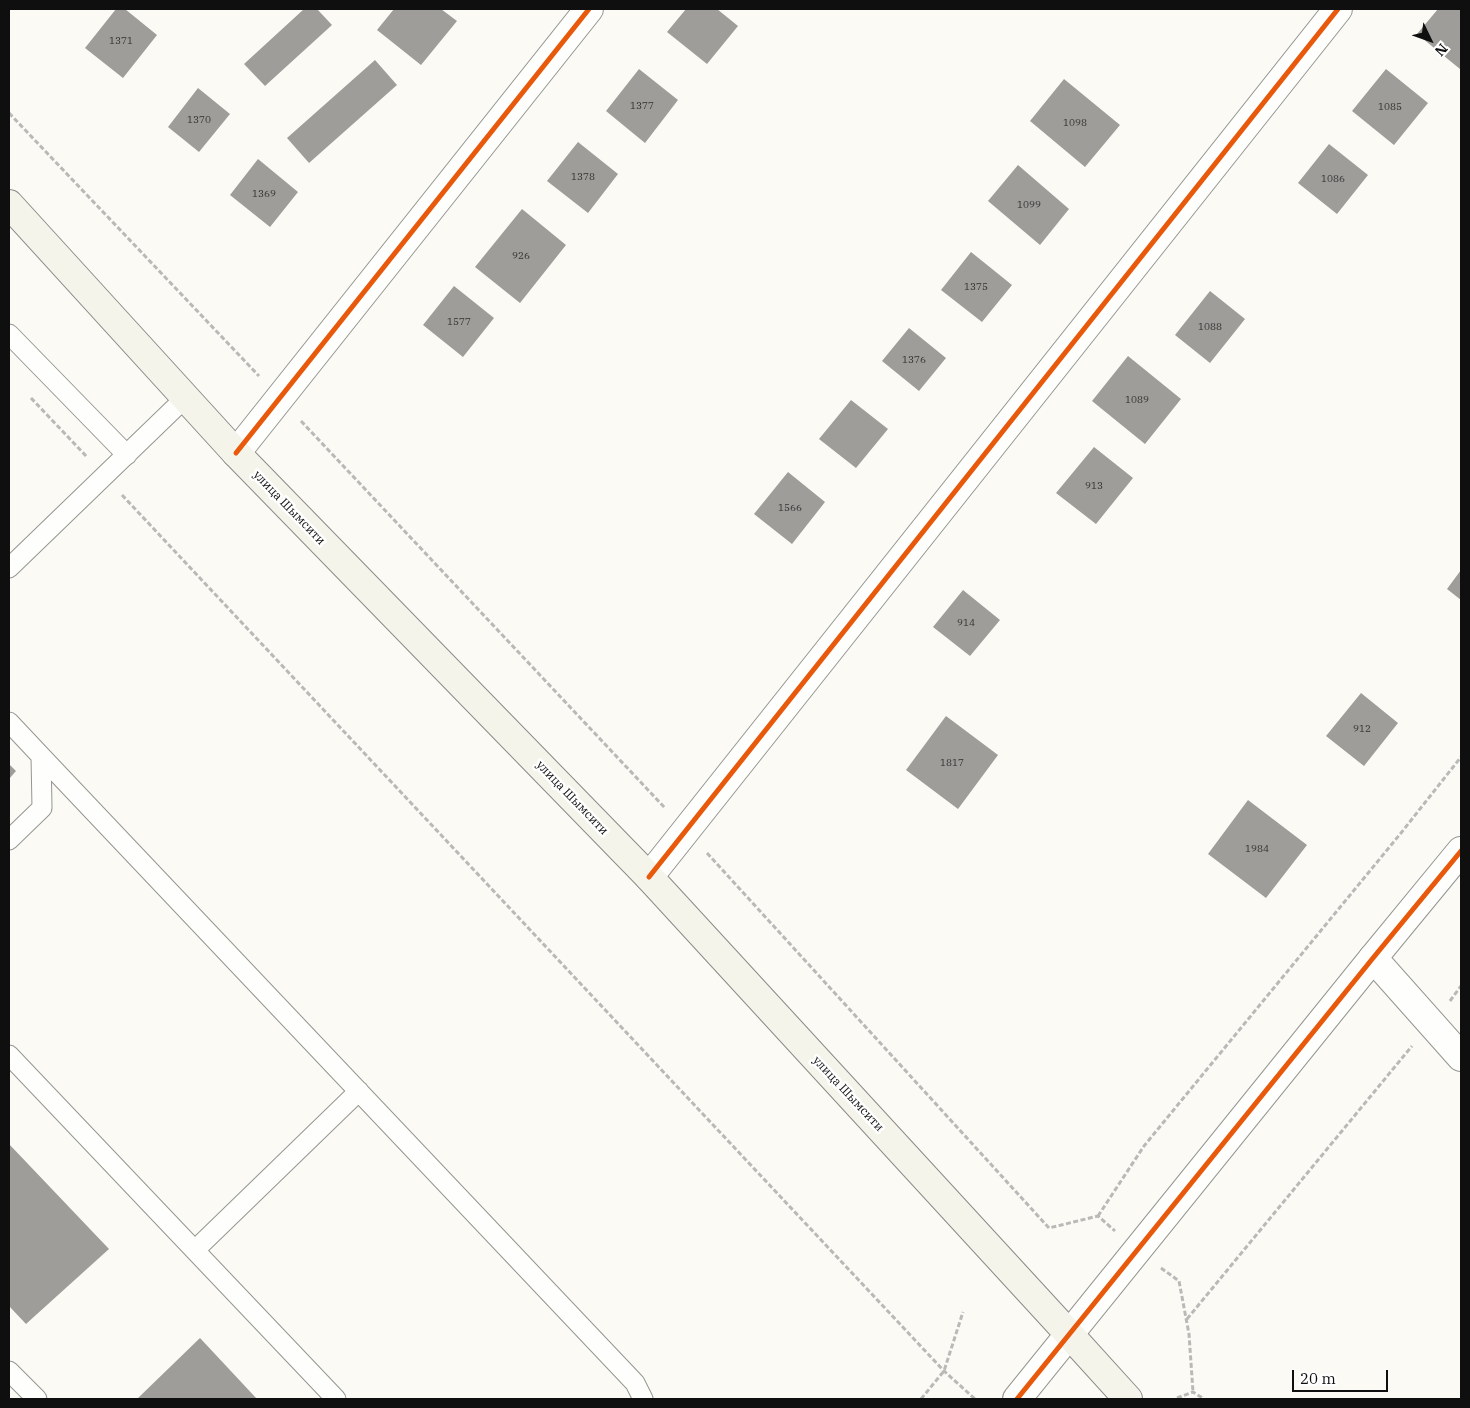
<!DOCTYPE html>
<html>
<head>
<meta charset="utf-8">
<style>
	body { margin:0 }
	#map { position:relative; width:1470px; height:1408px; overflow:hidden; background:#fbfaf4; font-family:"IBM Plex Serif",serif }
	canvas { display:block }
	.frame { position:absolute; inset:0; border:10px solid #0f0f0f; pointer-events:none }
	.north { position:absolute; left:1405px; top:15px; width:50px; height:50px; -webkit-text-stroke:4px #fff; paint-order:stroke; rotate:132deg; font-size:14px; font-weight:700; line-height:20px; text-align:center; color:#0f0f0f }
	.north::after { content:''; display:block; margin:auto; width:18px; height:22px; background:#0f0f0f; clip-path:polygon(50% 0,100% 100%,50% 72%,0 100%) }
	.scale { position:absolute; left:1292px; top:1370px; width:96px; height:22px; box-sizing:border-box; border:2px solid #0f0f0f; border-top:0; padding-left:6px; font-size:15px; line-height:18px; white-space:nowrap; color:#0f0f0f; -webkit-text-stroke:4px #fff; paint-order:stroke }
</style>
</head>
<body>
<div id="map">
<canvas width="1470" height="1408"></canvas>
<div class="frame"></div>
<div class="north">N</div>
<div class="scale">20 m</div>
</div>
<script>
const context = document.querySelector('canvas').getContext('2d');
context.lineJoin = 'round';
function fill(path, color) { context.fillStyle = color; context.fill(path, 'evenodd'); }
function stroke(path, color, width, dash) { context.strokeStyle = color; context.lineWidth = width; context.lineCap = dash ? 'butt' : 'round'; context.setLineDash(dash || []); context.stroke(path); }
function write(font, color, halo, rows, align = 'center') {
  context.font = font + ' "IBM Plex Serif",serif'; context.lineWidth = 5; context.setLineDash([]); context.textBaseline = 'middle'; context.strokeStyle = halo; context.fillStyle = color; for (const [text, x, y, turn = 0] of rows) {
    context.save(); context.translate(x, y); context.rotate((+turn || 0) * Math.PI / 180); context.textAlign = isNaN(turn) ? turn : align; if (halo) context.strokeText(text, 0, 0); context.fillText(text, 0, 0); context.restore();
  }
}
const building = new Path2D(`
	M116 9H125L157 35 123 78 85 48Z
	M304 9H317L332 25 265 86 244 64Z
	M394 9H441L457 21 421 65 377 30Z
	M686 9H717L738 26 707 64 667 32Z
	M1438 9H1459L1461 10 1460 69 1417 34Z
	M375 60 397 85 309 163 287 138Z
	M639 69 678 100 645 143 606 111Z
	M1386 69 1428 103 1394 145 1352 111Z
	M1064 79 1120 125 1085 167 1030 121Z
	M198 88 230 114 199 152 168 127Z
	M578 142 618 174 588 213 547 181Z
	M1329 144 1368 175 1337 214 1298 183Z
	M258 159 298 192 270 227 230 195Z
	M1018 165 1069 209 1040 245 988 201Z
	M522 209 566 245 520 303 475 267Z
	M971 252 1012 285 982 322 941 290Z
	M454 286 494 318 463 357 423 325Z
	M1210 291 1245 319 1210 363 1175 335Z
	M909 328 946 358 919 391 882 361Z
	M1128 356 1181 399 1145 444 1092 401Z
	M851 400 888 429 856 468 819 439Z
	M1094 447 1133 478 1096 524 1056 493Z
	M788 472 825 502 792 544 754 514Z
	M1461 570V600L1447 589Z
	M963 590 1000 620 970 656 933 627Z
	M1361 693 1398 723 1364 766 1326 736Z
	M946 716 998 755 958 809 906 770Z
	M9 764 16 771 9 779Z
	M1248 800 1307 845 1266 898 1208 854Z
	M9 1144 109 1249 26 1324 9 1306Z
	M200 1338 257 1399H137Z`);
const path = new Path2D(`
	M9 113 259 376
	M31 398 87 457
	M301 421 665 808
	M122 495 944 1371 975 1399
	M707 853 1049 1228 1098 1216 1115 1231
	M1450 1001 1461 986
	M1098 1216 1144 1146 1401 833 1461 757
	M1161 1268 1179 1281 1189 1334 1193 1392
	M1187 1319 1412 1046
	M1177 1398 1193 1392 1204 1399
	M921 1399 944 1371 963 1312`);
const service = new Path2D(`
	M9 334 127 455
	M9 568 185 398
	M9 722 41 756 42 808 9 840
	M41 756 635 1383 643 1399
	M9 1055 336 1399
	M195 1250 359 1091
	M9 1371 37 1399`);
const minor = new Path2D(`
	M236 453 589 9
	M649 877 1338 9
	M1373 958 1461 1057`);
const tertiary = new Path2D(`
	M1017 1399 1373 958 1461 851`);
const secondary = new Path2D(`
	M9 204 236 453 649 877 1069 1334 1128 1399`);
const cycleway = new Path2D(`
	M236 453 589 9
	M649 877 1338 9
	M1017 1399 1373 958 1461 851`);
const numberNames = [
	["1371",121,41],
	["1377",642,106],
	["1085",1390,107],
	["1370",199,120],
	["1098",1075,123],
	["1378",583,177],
	["1086",1333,179],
	["1369",264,194],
	["1099",1029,205],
	["926",521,256],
	["1375",976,287],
	["1577",459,322],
	["1088",1210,327],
	["1376",914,360],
	["1089",1137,400],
	["913",1094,486],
	["1566",790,508],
	["914",966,623],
	["912",1362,729],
	["1817",952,763],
	["1984",1257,849]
];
const streetNames = [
	["улица Шымсити",289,508,46],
	["улица Шымсити",572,798,46],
	["улица Шымсити",848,1094,47]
];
fill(building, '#9f9d99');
stroke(service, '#959592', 21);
stroke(minor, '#959592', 30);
stroke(tertiary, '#959592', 30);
stroke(secondary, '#8c8b89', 30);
stroke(path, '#b9b9b8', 3, [5, 2.5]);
stroke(service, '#fefefd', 19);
stroke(minor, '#fefefd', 28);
stroke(tertiary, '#fefefd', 28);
stroke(secondary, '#f4f4eb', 28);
stroke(cycleway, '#e8590c', 5);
write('10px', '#333232', null, numberNames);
write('12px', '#0f0f0f', '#fff', streetNames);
</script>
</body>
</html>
